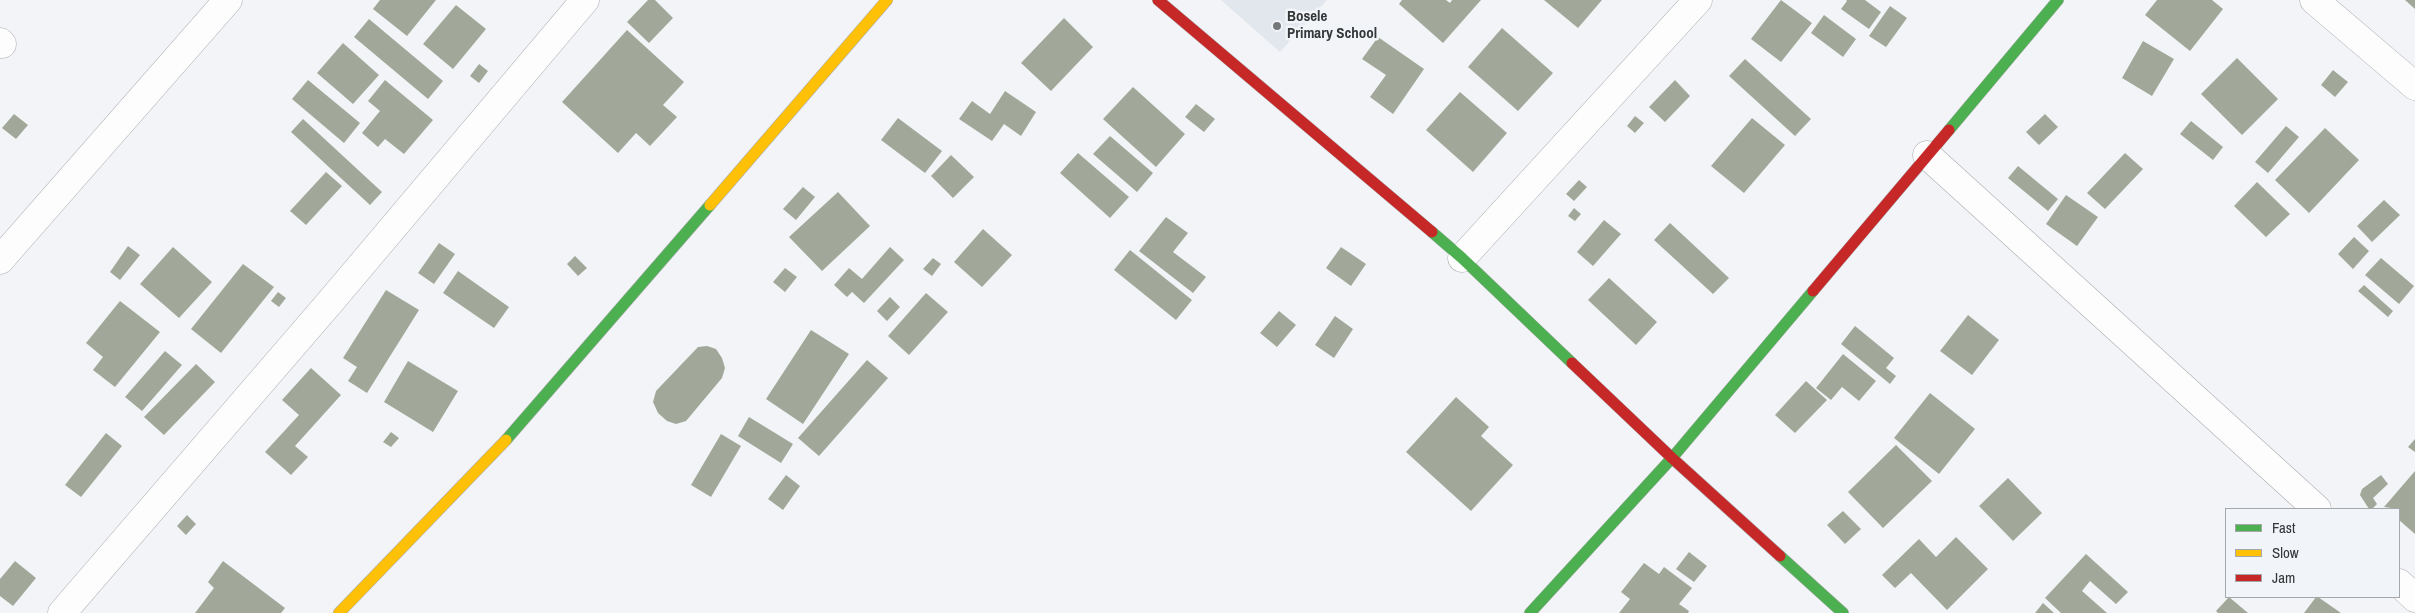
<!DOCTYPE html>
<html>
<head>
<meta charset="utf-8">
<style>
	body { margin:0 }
	#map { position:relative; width:2415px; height:613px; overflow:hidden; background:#f2f4f7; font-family:"Archivo Narrow",sans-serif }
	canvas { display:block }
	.legend { position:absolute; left:2225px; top:508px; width:175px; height:90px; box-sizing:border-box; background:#f1f4f8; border:1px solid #a5a8ab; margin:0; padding:6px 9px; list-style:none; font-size:15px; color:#343637 }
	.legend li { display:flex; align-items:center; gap:10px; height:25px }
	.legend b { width:25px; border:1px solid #a5a8ab }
</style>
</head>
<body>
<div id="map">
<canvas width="2415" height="613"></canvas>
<ul class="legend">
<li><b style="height:6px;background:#4caf50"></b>Fast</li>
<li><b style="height:6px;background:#ffc107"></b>Slow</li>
<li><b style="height:6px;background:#c62828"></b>Jam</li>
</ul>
</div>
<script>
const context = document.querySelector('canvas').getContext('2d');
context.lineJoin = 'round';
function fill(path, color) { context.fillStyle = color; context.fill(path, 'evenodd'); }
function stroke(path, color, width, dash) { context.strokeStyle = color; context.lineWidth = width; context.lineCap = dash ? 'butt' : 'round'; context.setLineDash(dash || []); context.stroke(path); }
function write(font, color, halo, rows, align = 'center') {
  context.font = font + ' "Archivo Narrow",sans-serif'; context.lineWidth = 5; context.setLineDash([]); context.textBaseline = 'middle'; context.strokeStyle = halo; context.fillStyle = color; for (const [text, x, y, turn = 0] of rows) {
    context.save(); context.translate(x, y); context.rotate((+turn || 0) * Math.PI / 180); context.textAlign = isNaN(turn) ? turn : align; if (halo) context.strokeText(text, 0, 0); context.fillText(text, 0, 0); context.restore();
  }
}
const built = new Path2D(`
	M1221 0H1327L1280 52Z`);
const building = new Path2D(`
	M380 0H436L407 36 373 9Z
	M648 0H655L673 18 649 43 627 22Z
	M1402 0H1446L1450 3 1452 0H1481L1443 43 1399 4Z
	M1544 0H1602L1578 28Z
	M1781 0 1812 23 1781 62 1751 39Z
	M1846 0H1865L1881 12 1869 29 1841 9 1847 1Z
	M2157 0H2212L2223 9 2190 51 2145 15Z
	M2405 0H2415V9Z
	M456 5 486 29 453 69 423 44Z
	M1890 6 1907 18 1886 47 1869 36Z
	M1824 15 1856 39 1843 57 1811 33Z
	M1064 18 1093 47 1051 91 1021 63Z
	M369 19 443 81 428 99 354 37Z
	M1502 28 1553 73 1518 111 1468 67Z
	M627 30 684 82 663 105 677 117 650 146 636 133 618 153 562 102Z
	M1378 37 1424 69 1393 114 1370 97 1386 75 1362 59Z
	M2143 41 2174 59 2152 96 2122 78Z
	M343 43 379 75 353 104 317 73Z
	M2237 58 2278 99 2242 135 2201 94Z
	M1745 59 1811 119 1795 136 1729 76Z
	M479 64 488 71 479 83 470 76Z
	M2333 70 2348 82 2335 97 2321 85Z
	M308 80 360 123 344 143 292 99Z
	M385 80 433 120 404 154 385 139 378 147 362 133 380 111 368 101Z
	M1675 80 1690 96 1665 122 1649 107Z
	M1133 87 1185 134 1156 167 1103 119Z
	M1005 91 1036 112 1021 136 1004 124 992 141 959 119 972 101 990 114Z
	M1460 92 1507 133 1473 172 1426 130Z
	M1196 104 1215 119 1204 132 1185 117Z
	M14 114 28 125 16 139 2 128Z
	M2045 114 2058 127 2039 145 2026 132Z
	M1635 116 1644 123 1635 133 1627 126Z
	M898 118 942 151 925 173 881 140Z
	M1752 118 1785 145 1744 193 1711 166Z
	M303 119 382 192 370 205 291 132Z
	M2191 121 2223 147 2213 160 2180 134Z
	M2286 126 2299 137 2268 173 2255 162Z
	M2325 128 2359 160 2309 213 2275 180Z
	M1110 136 1153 173 1137 192 1093 154Z
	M1078 153 1129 197 1110 218 1060 173Z
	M2125 153 2143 169 2105 209 2087 193Z
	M951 155 974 177 953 198 931 176Z
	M2018 166 2058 199 2048 211 2008 178Z
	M326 172 342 186 306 225 290 211Z
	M1579 180 1587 187 1574 201 1566 194Z
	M2257 182 2290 214 2266 237 2234 206Z
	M803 187 815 197 796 220 783 209Z
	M838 192 870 226 822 271 789 237Z
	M2066 195 2098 217 2077 246 2046 224Z
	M2384 200 2400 215 2372 242 2357 226Z
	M1574 208 1581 214 1575 221 1568 216Z
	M1166 217 1188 233 1173 252 1206 277 1193 293 1139 251Z
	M1604 220 1621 234 1593 266 1577 252Z
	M1670 223 1729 278 1713 294 1654 240Z
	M983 229 1012 255 982 287 954 262Z
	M2354 237 2369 251 2353 269 2338 254Z
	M439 243 455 254 434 284 418 273Z
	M128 246 140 255 120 280 110 272Z
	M173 247 212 282 179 318 140 284Z
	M890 247 904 260 864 303 852 292 847 297 834 285 849 268 862 279Z
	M1341 247 1366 264 1351 286 1326 268Z
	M1130 250 1192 300 1176 320 1114 270Z
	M575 256 587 268 578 276 567 264Z
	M933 258 941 264 932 276 923 269Z
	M2381 258 2414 286 2399 304 2365 275Z
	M243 264 274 287 221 353 191 329Z
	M785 268 797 277 785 292 773 282Z
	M458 271 509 307 494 328 443 293Z
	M1609 278 1657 322 1636 345 1588 300Z
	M2364 285 2393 311 2388 317 2358 291Z
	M386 290 419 310 367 393 348 381 357 367 343 358Z
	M278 292 286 298 279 307 271 301Z
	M926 293 948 312 909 355 888 336Z
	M890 297 900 307 887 321 877 311Z
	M120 301 160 332 115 387 93 370 103 357 86 343Z
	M1279 311 1296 325 1277 347 1260 333Z
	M1968 315 1999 340 1972 375 1940 351Z
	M1335 316 1353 329 1334 358 1315 345Z
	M1855 326 1894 358 1886 368 1896 376 1890 384 1841 344Z
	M811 330 849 354 803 424 766 399Z
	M707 346 716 349 722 358 725 368 722 378 686 421 676 424 667 421 658 413 653 402 656 391 698 347Z
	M165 351 182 365 142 411 125 397Z
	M1843 354 1876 381 1859 401 1842 387 1831 400 1816 388Z
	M867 360 888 378 819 456 798 438Z
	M408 361 458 391 433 432 384 402Z
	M196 364 215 382 164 435 144 417Z
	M311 368 341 395 295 446 308 457 291 475 265 452 299 415 282 400Z
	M1806 381 1827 400 1795 433 1775 415Z
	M1930 393 1975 429 1939 474 1894 438Z
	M1456 397 1489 427 1481 436 1513 465 1471 511 1406 452Z
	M749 417 793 444 781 463 738 436Z
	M391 432 399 438 391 447 383 442Z
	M106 433 122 446 81 497 65 485Z
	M721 434 741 446 711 497 691 485Z
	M2415 439V452L2408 447Z
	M1896 445 1932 481 1883 528 1848 492Z
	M2415 471V534L2399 520V509L2384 507Z
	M786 475 800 486 783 510 768 499Z
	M2381 475 2388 484 2373 498 2377 504 2372 509H2369L2360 495 2362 489Z
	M2008 478 2042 513 2013 541 1979 506Z
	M1843 511 1861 529 1845 544 1827 525Z
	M187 515 196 524 186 535 177 526Z
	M1956 537 1988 569 1947 610 1911 573 1895 588 1882 575 1919 539 1936 557Z
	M1689 552 1707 566 1694 582 1676 569Z
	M2086 554 2128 592 2116 604 2090 581 2082 591 2107 613H2061L2045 598Z
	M15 561 36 578 13 606 0 596V579Z
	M223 561 285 608 281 613H195L214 588 208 582Z
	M1644 563 1659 574 1664 567 1692 588 1679 604 1689 611 1688 613H1619L1630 599 1621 592Z
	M2229 597 2248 613H2218L2216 611Z
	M2316 597H2318L2341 613H2304Z
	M2043 603 2054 613H2035Z`);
const street = new Path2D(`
	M2314 0 2415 86
	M0 42 2 44
	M1927 155 2317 509
	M1462 258 1698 0
	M0 260 228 0
	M2399 583 2415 598
	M62 613 331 301 585 0`);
const fast = new Path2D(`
	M1949 130 2058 0
	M1432 232 1462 258 1572 363
	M506 440 710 205
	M1780 556 1843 613
	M1530 613 1672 458 1813 291`);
const slow = new Path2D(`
	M710 205 887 0
	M339 613 506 440`);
const jam = new Path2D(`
	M1158 0 1432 232
	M1813 291 1949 130
	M1572 363 1672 458 1780 556`);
const markers = [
	[1277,26,5,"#76787a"]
];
const poiNames = [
	["Bosele",1287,17],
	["Primary School",1287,34]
];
fill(built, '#e2e7ed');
fill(building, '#a2a899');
stroke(street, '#aaabae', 29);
stroke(fast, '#aaabae', 12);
stroke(slow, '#aaabae', 12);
stroke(jam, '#aaabae', 12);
stroke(street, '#fdfdfe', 28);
stroke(fast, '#4caf50', 11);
stroke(slow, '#ffc107', 11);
stroke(jam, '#c62828', 11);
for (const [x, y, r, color] of markers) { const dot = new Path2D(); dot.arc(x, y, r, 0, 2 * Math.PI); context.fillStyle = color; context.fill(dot); stroke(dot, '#f1f4f8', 2); }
write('bold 15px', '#343637', '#f1f4f8', poiNames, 'left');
</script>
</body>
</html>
